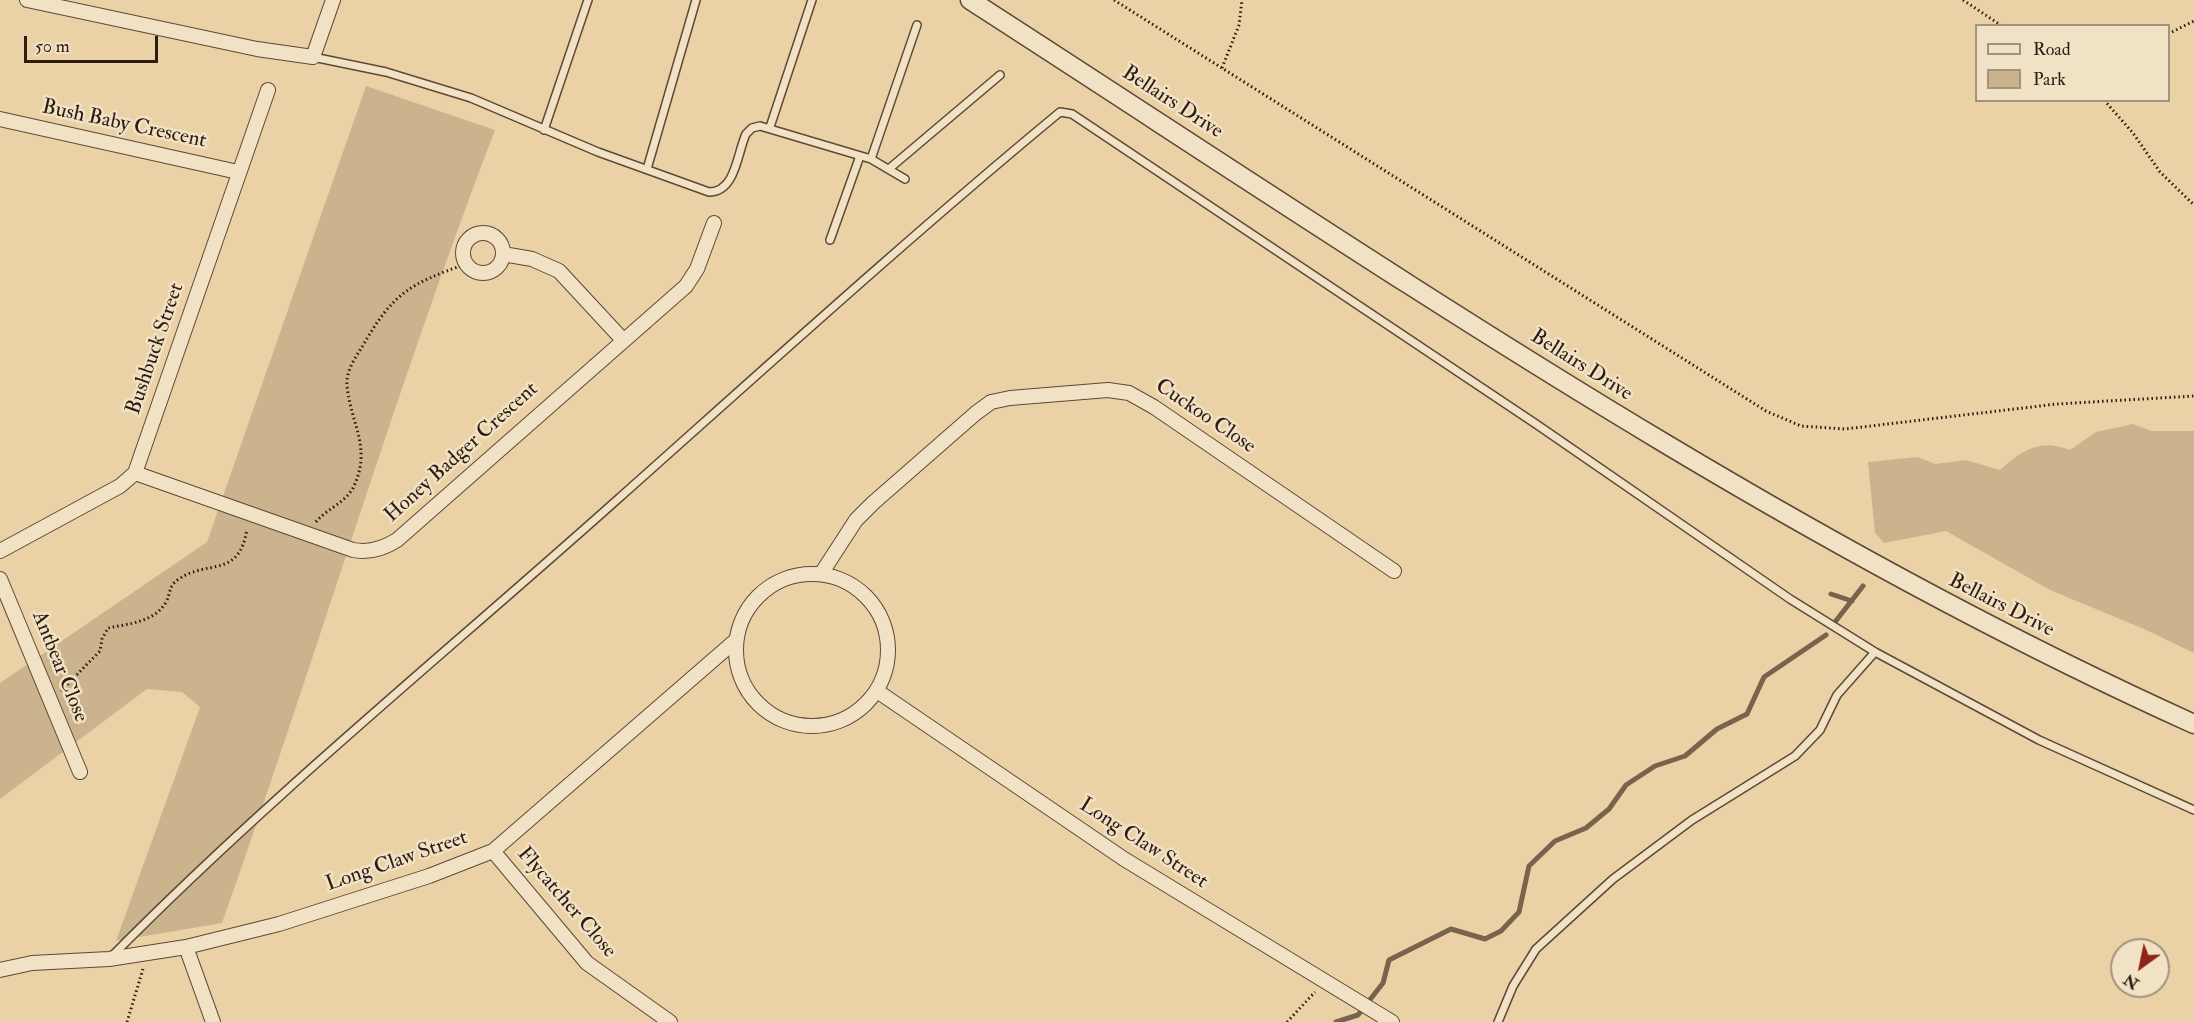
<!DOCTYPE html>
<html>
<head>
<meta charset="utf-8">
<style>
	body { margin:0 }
	#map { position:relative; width:2194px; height:1022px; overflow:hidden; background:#ebd2a6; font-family:"IM FELL Double Pica",serif }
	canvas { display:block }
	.legend { position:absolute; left:1975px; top:24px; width:195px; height:78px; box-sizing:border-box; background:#f2e2c5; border:2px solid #a3927d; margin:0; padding:8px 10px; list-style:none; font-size:18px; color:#2d1a11 }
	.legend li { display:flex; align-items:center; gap:12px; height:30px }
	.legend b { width:30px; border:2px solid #a3927d }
	.north { position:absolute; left:2110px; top:938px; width:60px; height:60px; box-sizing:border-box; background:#f2e2c5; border:2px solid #a3927d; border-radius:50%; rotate:213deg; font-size:16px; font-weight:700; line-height:24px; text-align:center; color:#2d1a11 }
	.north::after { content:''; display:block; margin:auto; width:21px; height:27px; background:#8f2418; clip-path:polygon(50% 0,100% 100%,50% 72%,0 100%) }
	.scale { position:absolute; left:24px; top:36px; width:134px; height:27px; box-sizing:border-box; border:3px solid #2d1a11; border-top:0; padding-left:8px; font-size:18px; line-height:21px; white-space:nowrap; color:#2d1a11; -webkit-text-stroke:4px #f2e2c5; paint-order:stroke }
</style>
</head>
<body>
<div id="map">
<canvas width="2194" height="1022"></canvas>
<ul class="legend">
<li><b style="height:8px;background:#f2e2c5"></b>Road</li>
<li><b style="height:16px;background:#cbb38d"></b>Park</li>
</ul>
<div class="north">N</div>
<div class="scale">50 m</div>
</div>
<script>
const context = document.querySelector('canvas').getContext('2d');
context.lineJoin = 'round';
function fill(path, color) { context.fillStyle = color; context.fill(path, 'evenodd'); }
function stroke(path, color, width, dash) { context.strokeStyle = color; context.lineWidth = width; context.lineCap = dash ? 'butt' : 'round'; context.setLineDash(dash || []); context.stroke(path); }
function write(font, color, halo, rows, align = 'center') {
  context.font = font + ' "IM FELL Double Pica",serif'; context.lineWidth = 5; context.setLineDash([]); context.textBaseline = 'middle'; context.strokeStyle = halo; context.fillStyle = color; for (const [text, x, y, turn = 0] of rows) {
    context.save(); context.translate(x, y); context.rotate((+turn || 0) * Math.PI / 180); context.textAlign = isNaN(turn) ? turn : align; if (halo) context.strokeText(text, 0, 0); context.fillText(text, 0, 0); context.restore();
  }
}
const green = new Path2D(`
	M366 86 495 130C395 390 316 659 222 923L116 941 200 707 182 692 147 689 0 799V683L207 542Z
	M2133 424 2152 431H2194V653L2144 629 2050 590 1946 531 1884 543 1875 533 1868 462 1918 457 1935 464 1966 460 2000 470C2022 450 2040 438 2070 450L2096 432Z`);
const stream = new Path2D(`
	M1831 594 1852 601
	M1835 622 1863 586
	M1336 1022 1358 1015 1383 983 1389 960 1451 929 1485 939 1501 931 1519 912 1529 866 1555 841 1586 828 1609 809 1626 785 1655 766 1685 756 1717 729 1747 714 1764 677 1826 635`);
const path = new Path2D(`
	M1114 0 1766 411 1801 426 1845 429 2057 404 2194 396
	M1963 0 2002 26
	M2168 34 2194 21
	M1222 68 1239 25 1242 0
	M2104 100 2133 133 2160 172 2194 205
	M316 522C326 509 344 504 353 488 373 448 350 423 347 385 346 371 355 358 362 347 393 293 409 284 466 264
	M61 691 100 651 102 639 108 628C128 624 155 622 166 602 171 593 168 586 179 579 208 559 239 579 247 529
	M127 1022 143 969
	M1287 1022 1315 992`);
const service = new Path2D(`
	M313 57 386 72 471 98 598 152 709 192C736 192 737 153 746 134L752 128 760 126 871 159 905 179
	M770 127 812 0
	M544 130 588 0
	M871 159 917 25
	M890 168 1000 75
	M647 169 696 0
	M830 240 860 156
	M111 957C271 795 448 651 618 499 764 369 909 237 1060 112L1072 114 1536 424 1790 599 1875 652
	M1498 1022 1513 986 1536 949 1613 879 1692 820 1795 756 1820 730 1837 695 1875 652 2039 740 2194 810`);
const minor = new Path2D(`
	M27 0 257 49 313 57 333 0
	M0 119 238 172
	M463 253a20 20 0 1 1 40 0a20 20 0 1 1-40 0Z
	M503 254 532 259 559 271 623 340
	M135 473 353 550C369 553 383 549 397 540L686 286 697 269 714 223
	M0 551 120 486 135 473 268 90
	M736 650a76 76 0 1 1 152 0a76 76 0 1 1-152 0Z
	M821 574 856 520 873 503 976 413 991 402 1010 398 1108 390 1129 393 1154 407 1394 571
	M0 579 80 772
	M877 691 1124 859 1392 1022
	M493 851 587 963 670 1022
	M186 947 213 1022
	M0 970 32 963 109 959 186 947 279 924 429 876 493 851 735 641`);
const tertiary = new Path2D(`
	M970 0C1369 257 1761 529 2194 724`);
const streetNames = [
	["Bellairs Drive",1172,103,33],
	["Bush Baby Crescent",124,125,12],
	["Bushbuck Street",156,349,-71],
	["Bellairs Drive",1581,366,32],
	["Cuckoo Close",1205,417,34],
	["Honey Badger Crescent",462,453,-42],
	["Bellairs Drive",2001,606,27],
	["Antbear Close",59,667,68],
	["Long Claw Street",1143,844,33],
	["Long Claw Street",397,862,-19],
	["Flycatcher Close",566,903,49]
];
fill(green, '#cbb38d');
stroke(stream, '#78634c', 5);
stroke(service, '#5c4836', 10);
stroke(minor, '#5c4836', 16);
stroke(tertiary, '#5c4836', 21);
stroke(path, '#2d1a11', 3, [1.5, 3]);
stroke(service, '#f2e2c5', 7);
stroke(minor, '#f2e2c5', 14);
stroke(tertiary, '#f2e2c5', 18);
write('21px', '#2d1a11', '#f2e2c5', streetNames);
</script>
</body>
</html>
